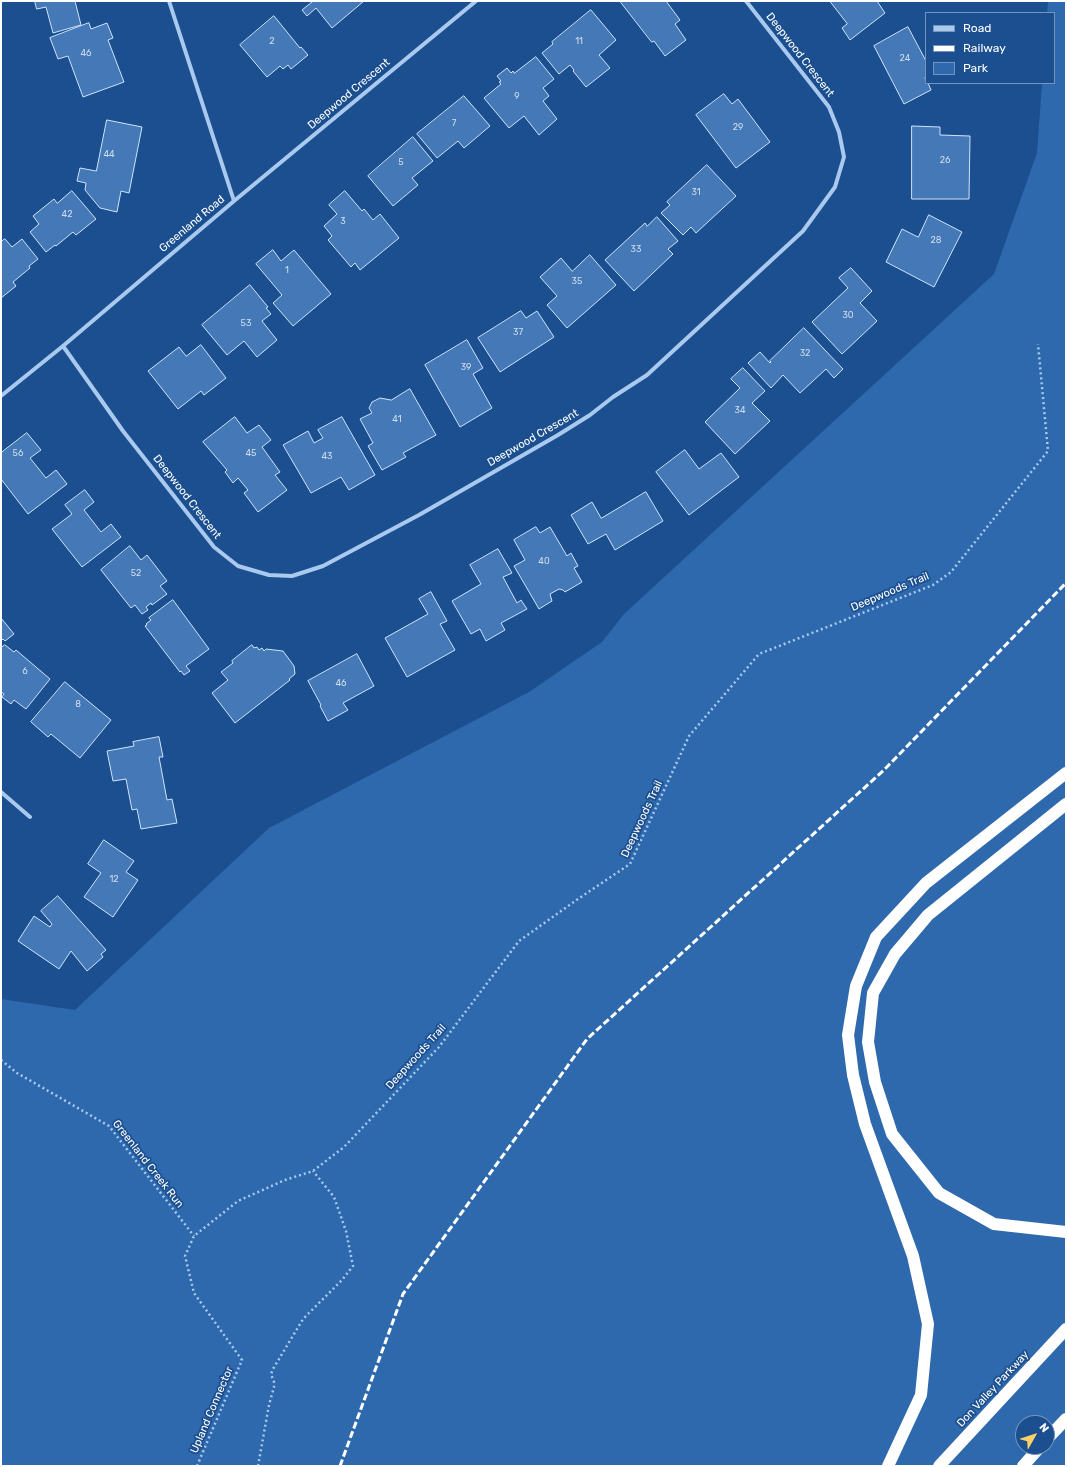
<!DOCTYPE html>
<html>
<head>
<meta charset="utf-8">
<style>
	body { margin:0 }
	#map { position:relative; width:1067px; height:1467px; overflow:hidden; background:#1b4f8f; font-family:Rubik,sans-serif }
	canvas { display:block }
	.frame { position:absolute; inset:0; border:2px solid #fff; pointer-events:none }
	.legend { position:absolute; left:925px; top:12px; width:130px; height:72px; box-sizing:border-box; background:#1b4f8f; border:1px solid #7695bc; margin:0; padding:5px 7px; list-style:none; font-size:12px; color:#fff }
	.legend li { display:flex; align-items:center; gap:8px; height:20px }
	.legend b { width:20px; border:1px solid #7695bc }
	.north { position:absolute; left:1015px; top:1415px; width:40px; height:40px; box-sizing:border-box; background:#1b4f8f; border:1px solid #7695bc; border-radius:50%; rotate:51deg; font-size:11px; font-weight:700; line-height:16px; text-align:center; color:#fff }
	.north::after { content:''; display:block; margin:auto; width:14px; height:18px; background:#ffd166; clip-path:polygon(50% 0,100% 100%,50% 72%,0 100%) }
</style>
</head>
<body>
<div id="map">
<canvas width="1067" height="1467"></canvas>
<div class="frame"></div>
<ul class="legend">
<li><b style="height:5px;background:#a9c9ee"></b>Road</li>
<li><b style="height:5px;background:#fff"></b>Railway</li>
<li><b style="height:11px;background:#2e69ad"></b>Park</li>
</ul>
<div class="north">N</div>
</div>
<script>
const context = document.querySelector('canvas').getContext('2d');
context.lineJoin = 'round';
function fill(path, color) { context.fillStyle = color; context.fill(path, 'evenodd'); }
function stroke(path, color, width, dash) { context.strokeStyle = color; context.lineWidth = width; context.lineCap = dash ? 'butt' : 'round'; context.setLineDash(dash || []); context.stroke(path); }
function write(font, color, halo, rows, align = 'center') {
  context.font = font + ' Rubik,sans-serif'; context.lineWidth = 3.5; context.setLineDash([]); context.textBaseline = 'middle'; context.strokeStyle = halo; context.fillStyle = color; for (const [text, x, y, turn = 0] of rows) {
    context.save(); context.translate(x, y); context.rotate((+turn || 0) * Math.PI / 180); context.textAlign = isNaN(turn) ? turn : align; if (halo) context.strokeText(text, 0, 0); context.fillText(text, 0, 0); context.restore();
  }
}
const green = new Path2D(`
	M1048 1H1066V1466H1V999L75 1010 269 828 529 692 602 642 624 614 994 274 1037 153 1042 83H1054V13H1047ZM1023 1423H1047V1447H1023Z`);
const building = new Path2D(`
	M35 1H75L81 25 53 33 46 7 37 9Z
	M311 1H364L332 28 316 8 307 16 302 10 312 2Z
	M620 1H666L680 20 675 24 686 40 665 56 654 41 652 42Z
	M830 1H877L885 13 850 40 842 28 847 24Z
	M591 10 616 40 599 55 610 68 586 87 573 71 574 70 570 65 559 74 542 53 553 44 552 42Z
	M274 16 300 48 301 47 308 55 291 69 288 65 283 69 280 66 267 77 240 45Z
	M89 23 91 29 107 23 113 38 108 40 124 82 83 97 68 56 58 59 50 38Z
	M908 27 926 61V76L925 77 926 83H928L931 90 904 104 874 46Z
	M536 57 554 79 543 88 549 96 543 101 557 119 539 135 524 116 509 128 484 98 501 84 499 82 501 81 497 76 507 68 511 73 513 71 514 73Z
	M724 94 732 104 738 99 770 142 736 168 696 115Z
	M464 96 490 126 464 148 458 141 437 158 417 134Z
	M107 120 142 127 129 193 121 191 117 212 100 208 85 190 86 183 77 181 80 168 96 171Z
	M912 126 940 127V135L970 136 969 199H912Z
	M413 137 433 161 412 178 418 185 393 206 368 176Z
	M707 165 736 196 696 233 691 227 683 235 661 213 670 205 667 202Z
	M72 191 96 219 76 235 73 232 56 246 55 245 46 252 30 232 39 224 33 216 54 199 57 203Z
	M345 191 362 211 364 209 373 220 380 214 399 238 360 270 355 263 351 267 328 240 332 236 324 226 337 214 329 205Z
	M929 215 962 232 934 287 886 262 902 229 918 237Z
	M657 217 678 241 668 249 673 254 634 291 605 260 645 223 647 226Z
	M5 239 12 247 22 239 38 259 29 266 30 268 13 282 16 286 1 298V242Z
	M273 250 281 261 294 250 331 294 293 326 273 303 282 295 256 264Z
	M590 255 616 285 567 328 547 305 557 296 540 277 561 258 572 271Z
	M851 268 872 291 860 303 877 321 842 354 812 322 848 288 839 278Z
	M250 285 268 307 266 308 271 314 262 321 277 340 257 357 244 341 227 355 202 325Z
	M521 311 526 318 537 311 554 337 500 372 478 338Z
	M804 328 843 369 834 378 826 369 800 393 783 375 771 388 748 363 760 352 770 363 771 362 770 361Z
	M467 340 483 368 473 374 492 408 460 427 425 365Z
	M201 345 226 378 204 395 201 391 178 409 148 371 179 347 186 356Z
	M743 368 765 391 752 403 770 421 735 454 705 422 740 388 731 379Z
	M410 389 436 435 403 453 406 457 382 470 368 446 373 443 360 419 372 413 369 408 372 402 380 398 391 400Z
	M235 417 247 433 259 425 271 440 262 447 280 472 275 475 287 490 258 512 244 493 248 490 238 478 233 483 225 472 227 470 203 442Z
	M342 417 375 475 349 490 341 477 311 493 283 445 308 431 314 443 323 438 318 430Z
	M27 433 41 450 30 458 46 478 56 470 67 484 28 514 1 479V453Z
	M685 450 699 469 721 453 739 477 689 515 656 472Z
	M85 490 94 502 84 510 101 532 111 524 121 537 82 567 52 529 72 514 65 505Z
	M646 492 663 521 615 550 606 534 588 544 571 515 592 502 601 518Z
	M536 527 540 533 550 527 567 556 571 553 578 566 574 568 582 582 565 592 563 590 559 589 550 594 552 601 539 609 514 566 525 560 514 540Z
	M130 546 141 560 147 555 167 581 160 586 167 594 152 605 151 603 146 607 148 610 142 614 135 605 131 608 101 570Z
	M498 549 512 573 503 577 517 603 521 600 527 609 501 623 505 630 486 641 480 629 471 634 452 601 481 584 470 565Z
	M431 592 447 621 440 624 455 650 407 677 385 638 428 614 419 599Z
	M173 600 209 649 186 666 190 671 184 675 181 671 180 672 145 626 147 625 146 624 151 620 149 618Z
	M1 618 14 634 5 641 3 639 1 641Z
	M5 645 14 652 16 650 50 679 26 709 14 700 11 704 2 697 4 694 1 692V648Z
	M252 645 254 648 257 647 259 650 262 648 264 651 266 649 283 651 294 666 295 674 289 679 290 680 235 723 212 693 228 680 221 672 233 663 232 661Z
	M357 654 374 686 343 703 348 710 328 721 320 706 321 705 308 681Z
	M65 682 111 720 80 758 51 734 48 737 31 722Z
	M159 737 163 757H159L167 800 172 799 177 823 141 829 137 809 132 810 126 779 113 781 107 751 134 746 133 742Z
	M104 840 134 861 126 872 138 880 113 917 84 897 101 873 88 864Z
	M58 896 106 950 101 954 103 957 87 971 71 951 59 969 18 941 34 916 50 927 52 924 41 911Z`);
const path = new Path2D(`
	M1 1060 17 1073 109 1126 194 1236
	M197 1466 242 1360 194 1293 185 1256 194 1236 238 1201 285 1180 313 1171 344 1147 439 1047 519 941 578 899 630 864 689 736 759 654 933 585 951 572 1048 451 1038 344
	M258 1466 269 1405 274 1387V1382L271 1374 273 1369 303 1319 342 1280 353 1266 346 1231 334 1197 313 1171`);
const minor = new Path2D(`
	M169 1 234 201
	M63 346 123 431 214 547 238 566 269 575 292 576 323 566 419 515 558 435 590 415 613 397 647 375 803 231 835 187 844 157 839 132 829 107 746 1
	M1 396 63 346 234 201 476 1
	M1 792 30 817`);
const motorway = new Path2D(`
	M1066 804 928 915 895 954 873 993 868 1042 875 1082 892 1134 939 1193 994 1224 1066 1232
	M1047 1439 1066 1419
	M888 1466 921 1395 928 1324 913 1256 865 1124 853 1075 848 1035 856 986 876 937 926 883 1066 773
	M939 1466 1066 1329
	M1023 1466 1040 1447`);
const rail = new Path2D(`
	M340 1466 403 1294 587 1039 884 770 1066 583`);
const numberNames = [
	["2",272,41],
	["11",579,41],
	["46",86,53],
	["24",905,58],
	["9",517,96],
	["7",454,123],
	["29",738,127],
	["44",109,154],
	["26",945,160],
	["5",401,162],
	["31",696,192],
	["42",67,214],
	["3",343,221],
	["28",936,240],
	["33",636,249],
	["1",287,270],
	["35",577,281],
	["30",848,315],
	["53",246,323],
	["37",518,332],
	["32",805,353],
	["39",466,367],
	["34",740,410],
	["41",397,419],
	["56",18,453],
	["45",251,453],
	["43",327,456],
	["40",544,561],
	["52",136,573],
	["6",25,671],
	["46",341,683],
	["8",78,704],
	["12",114,879]
];
const streetNames = [
	["Deepwood Crescent",800,55,52],
	["Deepwood Crescent",349,94,-40],
	["Greenland Road",192,224,-40],
	["Deepwood Crescent",533,438,-30],
	["Deepwood Crescent",187,497,52],
	["Deepwoods Trail",890,592,-23],
	["Deepwoods Trail",642,819,-65],
	["Deepwoods Trail",416,1057,-48],
	["Greenland Creek Run",148,1164,52],
	["Don Valley Parkway",993,1389,-47],
	["Upland Connector",212,1410,-67]
];
fill(green, '#2e69ad');
fill(building, '#4478b7');
stroke(building, '#cfe3fa', 1);
stroke(path, '#a9c9ee', 2.5, [2, 3]);
stroke(minor, '#a9c9ee', 4);
stroke(motorway, '#fff', 12);
stroke(rail, '#fff', 3, [7, 3]);
write('9px', '#d0dded', null, numberNames);
write('11px', '#fff', '#1b4f8f', streetNames);
</script>
</body>
</html>
